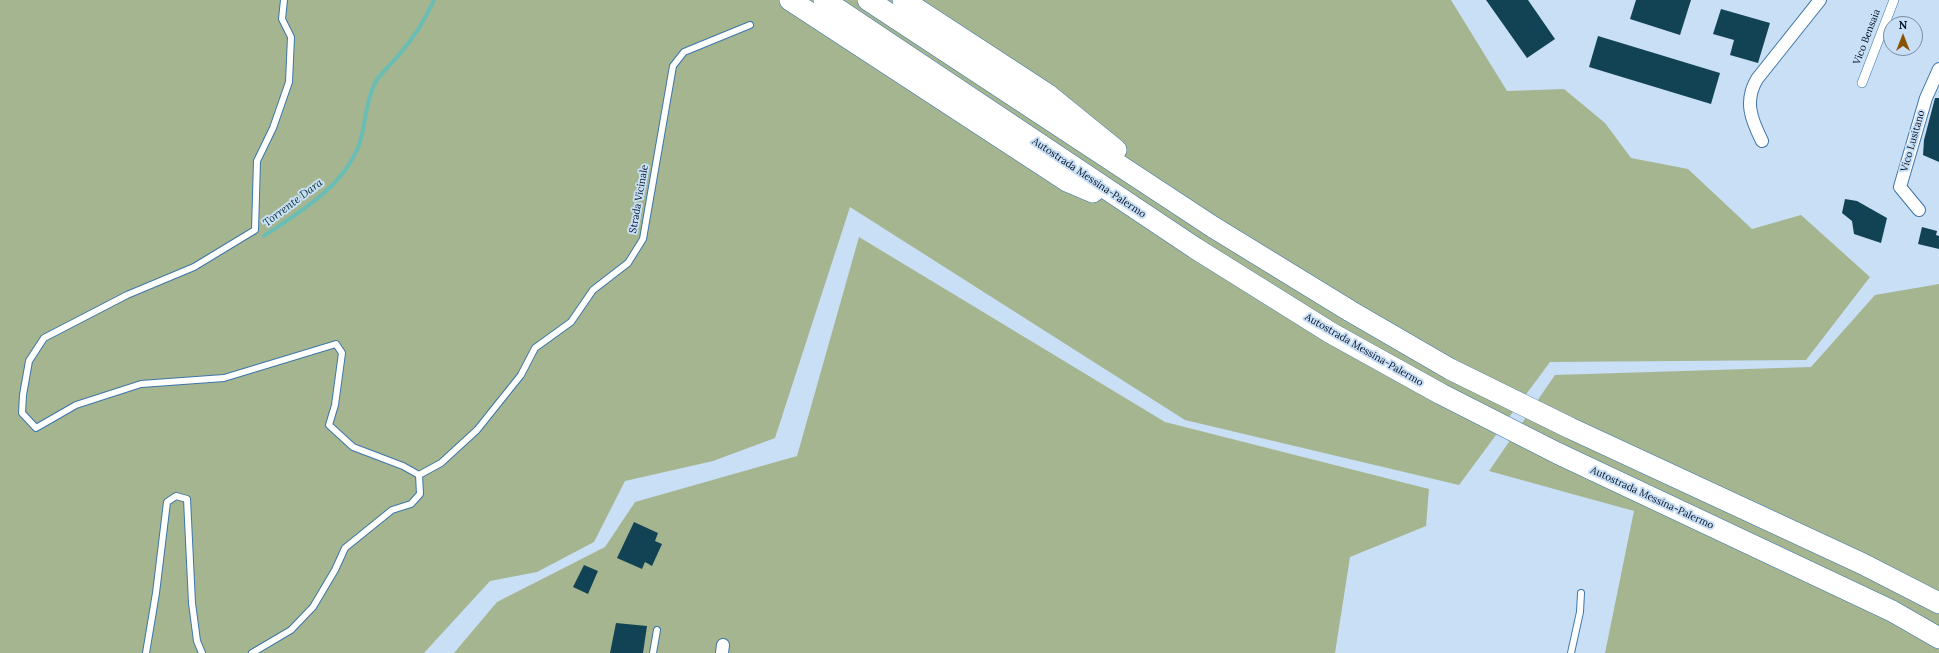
<!DOCTYPE html>
<html>
<head>
<meta charset="utf-8">
<style>
	body { margin:0 }
	#map { position:relative; width:1939px; height:653px; overflow:hidden; background:#c8dff6; font-family:Lora,serif }
	canvas { display:block }
	.north { position:absolute; left:1883px; top:16px; width:40px; height:40px; box-sizing:border-box; background:#c8dff6; border:1px solid #788da2; border-radius:50%; rotate:0deg; font-size:11px; font-weight:700; line-height:16px; text-align:center; color:#001124 }
	.north::after { content:''; display:block; margin:auto; width:14px; height:18px; background:#895301; clip-path:polygon(50% 0,100% 100%,50% 72%,0 100%) }
</style>
</head>
<body>
<div id="map">
<canvas width="1939" height="653"></canvas>
<div class="north">N</div>
</div>
<script>
const context = document.querySelector('canvas').getContext('2d');
context.lineJoin = 'round';
function fill(path, color) { context.fillStyle = color; context.fill(path, 'evenodd'); }
function stroke(path, color, width, dash) { context.strokeStyle = color; context.lineWidth = width; context.lineCap = dash ? 'butt' : 'round'; context.setLineDash(dash || []); context.stroke(path); }
function write(font, color, halo, rows, align = 'center') {
  context.font = font + ' Lora,serif'; context.lineWidth = 4; context.setLineDash([]); context.textBaseline = 'middle'; context.strokeStyle = halo; context.fillStyle = color; for (const [text, x, y, turn = 0] of rows) {
    context.save(); context.translate(x, y); context.rotate((+turn || 0) * Math.PI / 180); context.textAlign = isNaN(turn) ? turn : align; if (halo) context.strokeText(text, 0, 0); context.fillText(text, 0, 0); context.restore();
  }
}
const green = new Path2D(`
	M0 0H1451L1507 91 1564 89 1605 123 1631 158 1688 169 1752 229 1801 215 1870 277 1806 360 1550 362 1459 485 1185 420 850 207 775 438 713 461 625 481 594 542 537 572 490 581 424 653H0Z
	M859 237 1165 422 1429 489 1426 526 1350 557 1335 653H454L497 602 605 547 635 502 797 456Z
	M1939 284V653H1605L1634 511 1489 471 1555 375 1811 367 1875 295Z`);
const stream = new Path2D(`
	M264 236C300 212 343 187 359 145 366 125 365 102 375 83 381 72 394 62 402 51 415 36 426 18 434 0`);
const building = new Path2D(`
	M1486 0H1528L1555 39 1527 58Z
	M1636 0H1691L1680 35 1630 19Z
	M1721 9 1770 23 1758 63 1730 55 1734 40 1713 34Z
	M1598 36 1720 73 1711 104 1589 67Z
	M1935 98H1939V162L1923 155 1924 140Z
	M1845 199 1857 201 1887 218 1881 243 1854 234 1852 221 1842 213Z
	M1922 227 1937 231 1936 235 1939 236V249L1918 244Z
	M634 522 658 533 655 541 662 544 652 566 645 562 642 569 617 558Z
	M584 565 598 571 588 594 573 587Z
	M616 623 647 626 643 653H610Z`);
const service = new Path2D(`
	M419 475 441 463 477 430 521 375 535 348 571 322 593 290 628 263 643 239 673 66 684 52 750 25
	M146 653 156 593 167 502 176 496 187 499 192 603 197 641 202 653
	M252 653 291 630 313 607 335 570 345 548 392 510 411 504 420 494 419 475 403 466 353 447 329 425 335 405 342 353 336 344 224 378 141 384 76 405 36 428 22 413 23 395 29 361 44 338 127 295 194 267 255 230 257 161 273 128 289 82 291 37 282 19 284 0
	M653 653 657 630
	M1571 653 1580 612 1581 593`);
const pedestrian = new Path2D(`
	M1862 83 1894 0`);
const minor = new Path2D(`
	M1762 141C1751 119 1744 101 1757 79L1820 0
	M1919 210 1900 187 1926 98 1939 69
	M722 653 723 645`);
const motorway = new Path2D(`
	M790 0 1067 181 1093 192
	M824 0 1195 248 1331 333 1441 394 1557 453 1892 611 1939 638
	M868 0 1213 227 1350 311 1450 369 1570 428 1863 564 1939 603
	M903 0 1047 94 1116 150`);
const streetNames = [
	["Vico Bensaia",1867,37,-69],
	["Vico Lusitano",1913,141,-74],
	["Autostrada Messina-Palermo",1089,178,34],
	["Strada Vicinale",639,199,-80],
	["Autostrada Messina-Palermo",1364,350,30],
	["Autostrada Messina-Palermo",1652,498,25]
];
const waterNames = [
	["Torrente Dara",293,203,-37]
];
fill(green, '#a5b590');
stroke(stream, '#69bdb5', 4);
fill(building, '#124355');
stroke(service, '#3d76a8', 8);
stroke(pedestrian, '#3d76a8', 10);
stroke(minor, '#3d76a8', 14);
stroke(motorway, '#3d76a8', 22);
stroke(service, '#fff', 6);
stroke(pedestrian, '#fff', 9);
stroke(minor, '#fff', 12);
stroke(motorway, '#fff', 21);
write('10px', '#001124', '#c8dff6', streetNames);
write('italic 11px', '#0a3430', '#c8dff6', waterNames);
</script>
</body>
</html>
